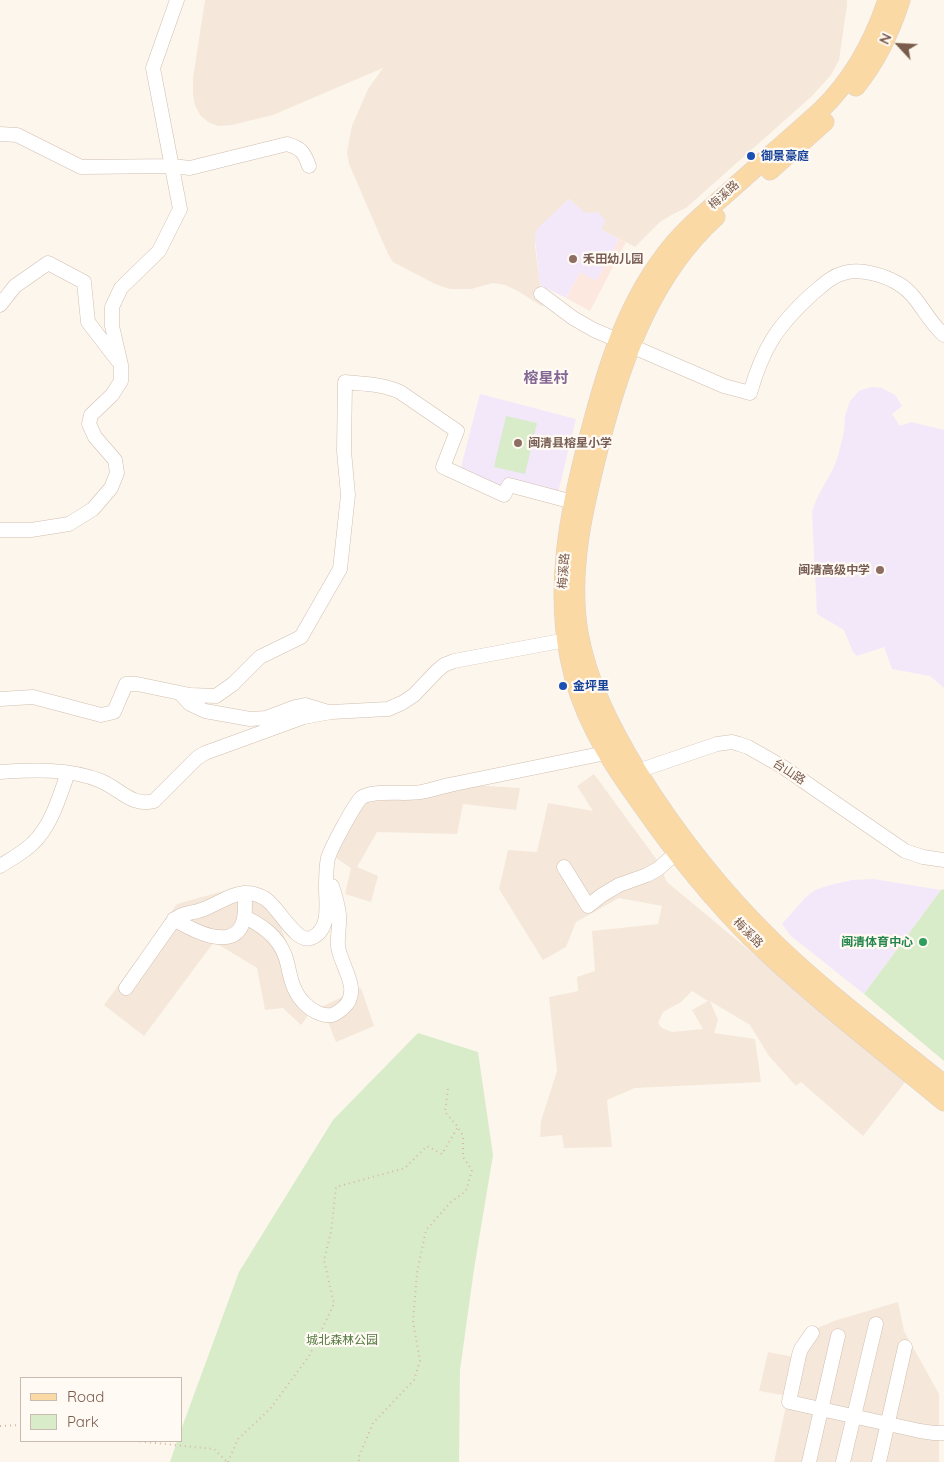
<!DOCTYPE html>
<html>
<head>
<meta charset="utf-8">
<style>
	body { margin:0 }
	#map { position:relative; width:944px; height:1462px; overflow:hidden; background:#fdf6ec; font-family:Quicksand,sans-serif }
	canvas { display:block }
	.legend { position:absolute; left:20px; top:1377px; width:162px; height:65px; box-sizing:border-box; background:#fffaf3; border:1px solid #cabbb1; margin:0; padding:6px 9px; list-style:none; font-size:15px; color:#7a5c4d }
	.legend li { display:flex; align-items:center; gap:10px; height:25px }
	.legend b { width:25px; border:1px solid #cabbb1 }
	.north { position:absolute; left:874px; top:20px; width:50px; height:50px; -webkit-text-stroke:4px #fffaf3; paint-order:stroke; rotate:295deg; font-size:14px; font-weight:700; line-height:20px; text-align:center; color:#7a5c4d }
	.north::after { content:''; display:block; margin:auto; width:18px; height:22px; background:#7a5c4d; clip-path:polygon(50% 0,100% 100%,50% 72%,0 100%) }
</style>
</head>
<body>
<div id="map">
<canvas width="944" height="1462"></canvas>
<ul class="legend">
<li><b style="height:6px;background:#fbd9a5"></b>Road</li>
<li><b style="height:14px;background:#d8ecc9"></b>Park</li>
</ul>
<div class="north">N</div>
</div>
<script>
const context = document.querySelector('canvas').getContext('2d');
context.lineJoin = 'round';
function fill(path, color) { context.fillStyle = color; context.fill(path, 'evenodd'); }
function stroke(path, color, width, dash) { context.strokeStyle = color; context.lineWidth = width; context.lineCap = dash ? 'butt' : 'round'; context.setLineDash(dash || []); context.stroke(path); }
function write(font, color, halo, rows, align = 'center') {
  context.font = font + ' Quicksand,"Noto Sans SC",sans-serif'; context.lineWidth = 4.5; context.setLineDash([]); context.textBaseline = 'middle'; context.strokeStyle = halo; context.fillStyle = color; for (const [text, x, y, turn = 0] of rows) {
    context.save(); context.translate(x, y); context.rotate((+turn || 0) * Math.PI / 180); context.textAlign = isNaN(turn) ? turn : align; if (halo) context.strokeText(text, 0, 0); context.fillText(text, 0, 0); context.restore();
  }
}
const residential = new Path2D(`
	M205 0H847V5L839 60 831 75 812 96 686 208 673 214 660 222 635 247 602 230 569 199 536 232 535 246 543 307 518 291 505 285 493 283 471 289H450L435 284 393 262 388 254 349 164 347 152 352 126 368 89 383 68 273 115 232 125 218 126 208 122 200 115 195 105 193 95V78Z
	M594 774 657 860 667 882 906 1081 863 1136 801 1082 796 1086 769 1056 750 1025 710 1001 718 1020 714 1033 755 1039 761 1082 635 1088 607 1100 612 1147 564 1148 562 1135 540 1137 541 1121 557 1071 549 997 578 991 577 977 595 971 592 931 658 924 662 906 619 898 576 922 566 947 543 960 499 889 508 850 537 852 548 803 593 811 577 786ZM692 991 708 1001 692 1010 703 1029 672 1032 662 1028 658 1023 663 1012 681 1002Z
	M471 785 520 788 516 810 463 804 457 834 377 832 357 867 378 876 371 902 345 894 351 868 333 856 363 802 424 797Z
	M238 887 268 909 280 926 292 954 299 989 319 1008 361 988 374 1026 336 1042 328 1022 309 1014 301 1025 283 1008 265 1010 257 968 214 942 144 1036 104 1005 177 904Z
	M898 1302 904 1331 939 1394V1462H774L788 1396 759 1391 768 1352 794 1357 808 1332 834 1321Z`);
const commercial = new Path2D(`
	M619 239 626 242 590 311 566 298 580 272 596 280Z`);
const education = new Path2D(`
	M569 199 585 213 598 212 605 220 602 230 619 239 596 281 580 272 566 298 540 285 535 239 536 232 539 227Z
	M871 387 882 388 895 395 902 406 892 414 900 426 911 422 944 430V688L930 676 892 669 884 647 857 656 853 652 844 630 817 614 812 512 817 498 833 469 838 456 844 432 845 416 850 401 859 391Z
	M480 394 576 419 558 493 501 489 461 467Z
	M873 879 941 890 864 994 791 936 782 924 805 898 815 890 830 885 852 880Z`);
const green = new Path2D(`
	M506 416 537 423 525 474 494 467Z
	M944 889V1061L864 994 941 890Z
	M418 1033 478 1052 493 1155 474 1269 460 1370 459 1462H170L177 1441H181V1430L239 1272 333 1120Z`);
const path = new Path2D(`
	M448 1089 445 1112 458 1127
	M0 1426 21 1425
	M135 1441 214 1449 227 1462
	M228 1462 238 1439 270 1409 309 1356 334 1304 324 1260 331 1232 336 1187 405 1168 427 1146 442 1154 458 1127 463 1136V1157L472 1170 466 1191 451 1202 426 1230 417 1273 413 1321 420 1361 414 1380 373 1423 358 1459 360 1462`);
const minor = new Path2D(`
	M0 134 17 135 81 167 172 166 190 168 287 144C301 148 304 152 309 166
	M541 294 573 318 594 330 724 386 750 393C763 348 777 326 812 294 822 286 831 276 844 273 860 268 884 275 899 284 919 296 926 320 944 335
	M0 305 15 286 48 263 84 282 88 322 118 361
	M0 530H31L69 524 93 509 111 488 117 473 115 460 95 437 89 424 91 415 112 395 121 381V365L112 326V307L121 288 159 251 180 209 153 68 177 0
	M180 693 190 704 205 711 250 719 266 718 295 707 305 705 328 712
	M0 699 33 697 101 715 114 712 126 684H137L190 695 216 696 233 684 260 657 301 637 340 569 348 495 344 451 345 382C364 384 383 384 400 392L457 431 443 467 504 495 509 485 573 502
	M0 772C33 770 70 768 101 781 120 789 132 807 154 801L197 758 205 753 304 717 331 712 388 709 402 703 414 695 437 671 444 665 454 661 566 640
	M629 774 717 744 732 742 739 744 748 747 783 767 905 851 923 857 944 860
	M0 866C11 859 23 853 33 843 52 825 59 797 68 773
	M564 867 588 906 602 895 619 885 647 875 658 869 676 853
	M245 917C267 928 283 941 288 966 291 981 294 993 305 1004 311 1010 323 1017 332 1015 336 1014 339 1011 342 1009 364 991 340 966 338 946 337 936 340 925 339 915 338 905 335 895 332 886
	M174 919C210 941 252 954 244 893
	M126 988 171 924C182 910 190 915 204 909 225 901 240 885 264 898 278 905 295 944 311 938 331 930 326 904 326 888 326 878 326 867 328 858 331 848 354 805 361 798 372 789 406 795 421 792 432 790 443 786 454 784 504 774 555 763 606 753
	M812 1333 801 1349 799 1355 789 1402 920 1431 934 1433H944
	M809 1462 838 1336
	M843 1462 876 1324
	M879 1462 905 1347`);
const major = new Path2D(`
	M887 0C873 42 853 79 821 110 789 139 756 167 724 196 702 215 680 233 663 257 621 313 602 383 585 450 568 517 555 588 569 657 579 711 606 756 638 800 672 849 709 896 751 938 812 997 879 1048 944 1102
	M856 87C877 61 891 32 901 0
	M770 171 825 122
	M716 217C653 274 623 357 602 437 586 500 568 567 579 633 588 683 612 729 638 772 675 832 724 894 775 943 828 994 887 1038 944 1084`);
const markers = [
	[751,156,5,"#1a4fb4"],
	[573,259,5,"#8d6e63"],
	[518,443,5,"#8d6e63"],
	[880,570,5,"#8d6e63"],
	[563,686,5,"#1a4fb4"],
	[923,942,5,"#2e9e5b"]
];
const transitNames = [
	["御景豪庭",761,156],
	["金坪里",573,686]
];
const streetNames = [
	["梅溪路",724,195,-42],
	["梅溪路",564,571,-86],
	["台山路",789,772,33],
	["梅溪路",748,933,45]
];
const educationNames = [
	["禾田幼儿园",583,259],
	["闽清县榕星小学",528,443],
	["闽清高级中学",870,570,"right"]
];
const leisureNames = [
	["闽清体育中心",913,942]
];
const parkNames = [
	["城北森林公园",342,1340]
];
const quarterNames = [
	["榕星村",546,378]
];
fill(residential, '#f5e8da');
fill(commercial, '#fde8e0');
fill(education, '#f3e8fa');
fill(green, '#d8ecc9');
stroke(minor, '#d1beb0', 15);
stroke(major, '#dad1cd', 19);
stroke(path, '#d9b8a5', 2, [1, 4]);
stroke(minor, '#fff', 14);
stroke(major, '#fbd9a5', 18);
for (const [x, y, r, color] of markers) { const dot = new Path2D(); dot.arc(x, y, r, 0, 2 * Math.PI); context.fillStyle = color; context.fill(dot); stroke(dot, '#fffaf3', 2); }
write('bold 12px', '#164399', '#fffaf3', transitNames, 'left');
write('12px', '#7a5c4d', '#fffaf3', streetNames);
write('bold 12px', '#785e54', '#fffaf3', educationNames, 'left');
write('bold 12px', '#27864d', '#fffaf3', leisureNames, 'right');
write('12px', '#537a41', '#fffaf3', parkNames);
write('bold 15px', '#846695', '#fffaf3', quarterNames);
</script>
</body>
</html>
